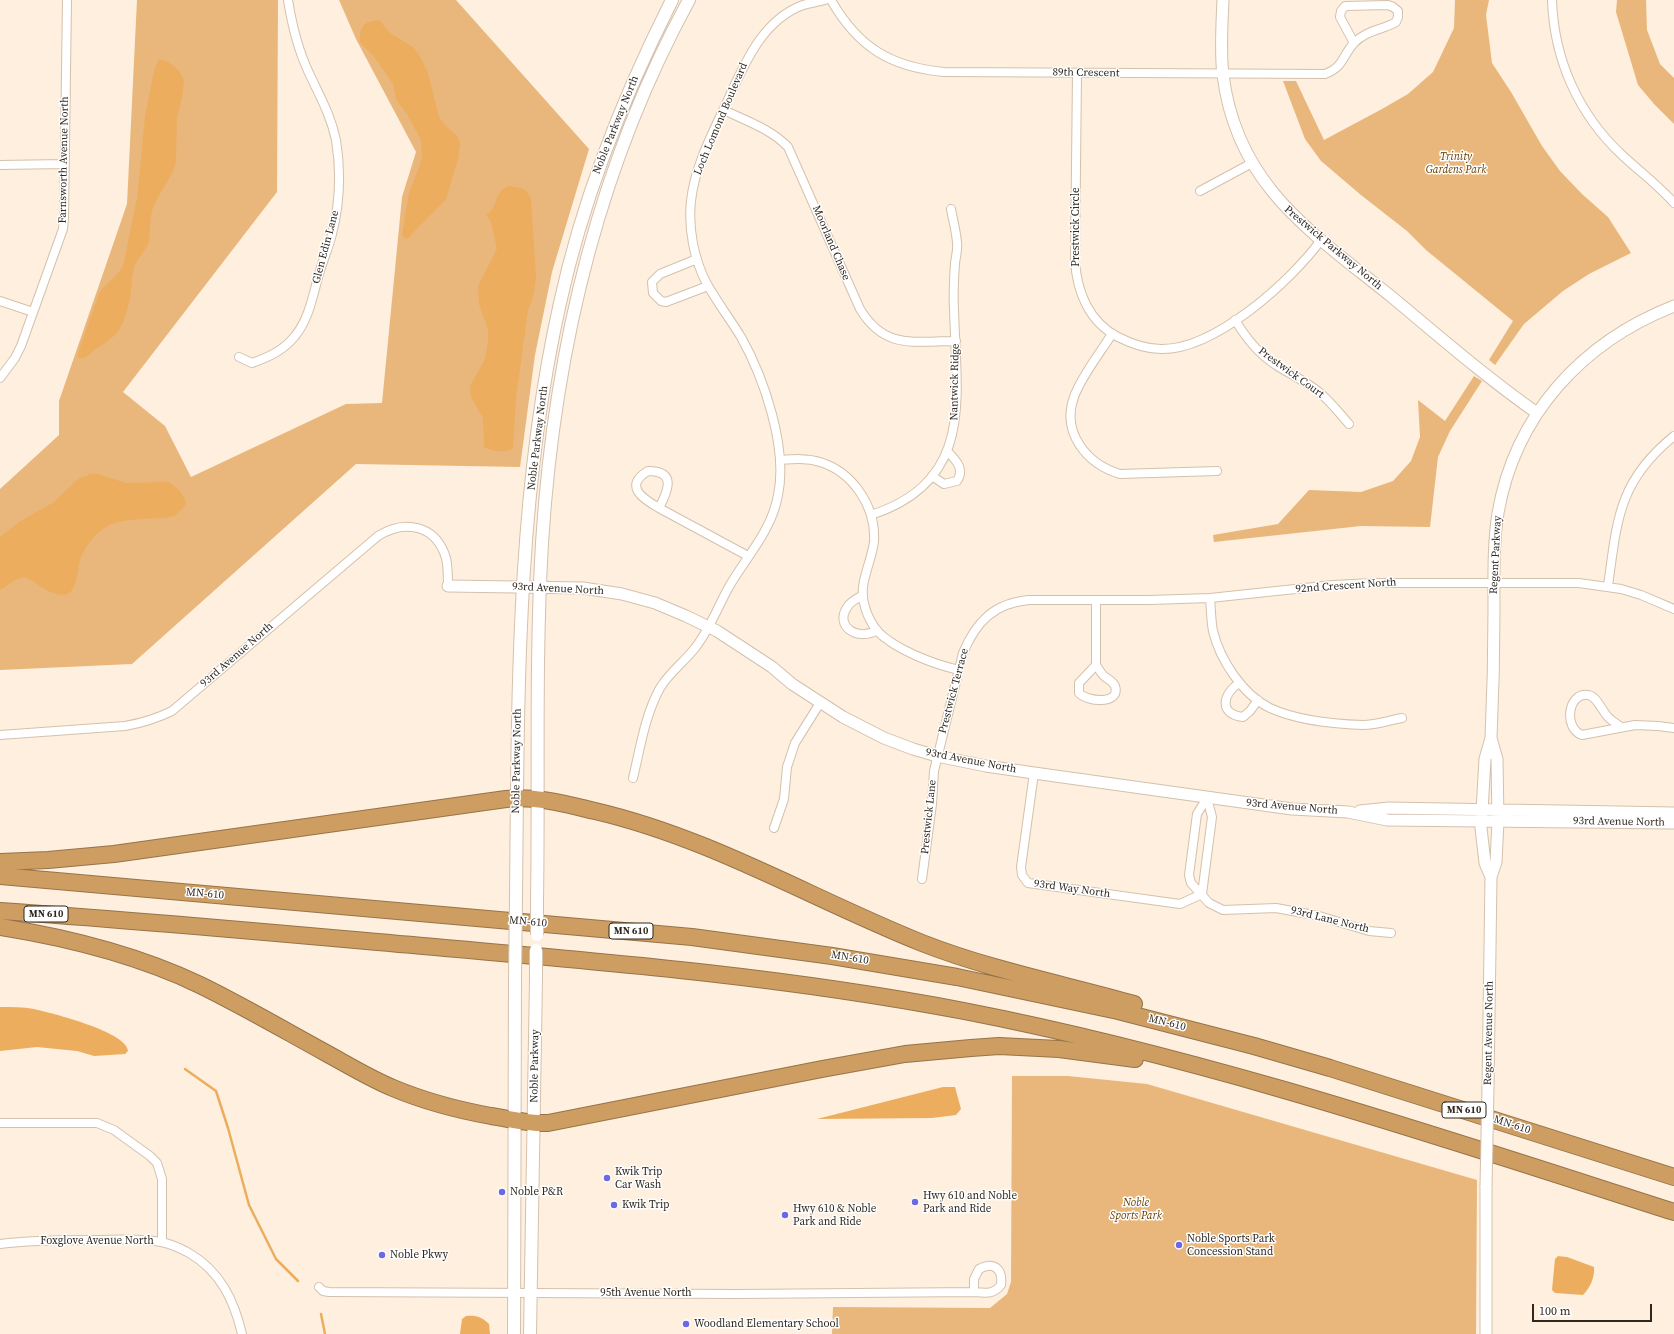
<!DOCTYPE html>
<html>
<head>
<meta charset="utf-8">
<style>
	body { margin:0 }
	#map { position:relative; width:1674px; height:1334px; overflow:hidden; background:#feefde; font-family:"Source Serif 4",serif }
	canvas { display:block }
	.scale { position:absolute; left:1532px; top:1304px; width:120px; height:18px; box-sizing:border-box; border:2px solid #2e2820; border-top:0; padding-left:5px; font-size:12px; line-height:14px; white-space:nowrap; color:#2e2820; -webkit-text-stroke:3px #fff; paint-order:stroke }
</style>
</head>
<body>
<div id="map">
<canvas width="1674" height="1334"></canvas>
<div class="scale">100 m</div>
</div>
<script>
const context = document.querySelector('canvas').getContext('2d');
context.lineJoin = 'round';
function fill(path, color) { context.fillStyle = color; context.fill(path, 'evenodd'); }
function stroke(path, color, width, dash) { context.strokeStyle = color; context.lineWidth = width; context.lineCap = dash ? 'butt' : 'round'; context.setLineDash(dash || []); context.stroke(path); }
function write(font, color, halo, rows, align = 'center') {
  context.font = font + ' "Source Serif 4",serif'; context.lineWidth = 3; context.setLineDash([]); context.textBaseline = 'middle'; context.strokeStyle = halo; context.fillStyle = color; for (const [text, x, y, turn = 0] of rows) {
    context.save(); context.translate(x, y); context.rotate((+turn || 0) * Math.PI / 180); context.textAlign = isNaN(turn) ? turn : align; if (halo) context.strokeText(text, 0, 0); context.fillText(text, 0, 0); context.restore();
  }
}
const green = new Path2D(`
	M137 0H278L277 192 123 392 165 426 191 477 346 404 382 403 402 197 416 152 356 39 339 0H456L589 149 552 272 535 355 520 467 356 464 132 664 0 670V489L59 435V401L127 204Z
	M1455 0H1489L1486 15 1492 63 1511 92 1542 146 1560 171 1582 194 1608 217 1631 253 1589 274 1563 291 1524 324 1495 365 1489 360 1513 321 1426 250 1407 231 1361 195 1321 161 1305 139 1283 81H1296L1324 140 1382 109 1408 94 1433 72 1454 28Z
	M1617 0H1646L1647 30 1660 64 1674 78V124L1654 104 1638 85 1616 12Z
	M1474 376 1482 381 1450 431 1438 457 1430 527 1361 526 1214 542 1213 535 1278 524 1309 490 1361 492 1393 481 1411 461 1420 437 1418 400 1445 421Z
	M1012 1076H1068L1147 1084 1477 1180 1476 1334H832L833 1307 990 1308 1007 1294 1011 1282Z`);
const water = new Path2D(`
	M379 20 390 33 413 47 420 56 428 73 439 117 444 124 457 136 460 144 458 159 446 199 409 237 406 239 402 235 409 193 422 159 421 140 407 114 396 100 393 84 375 58 360 42C360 25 363 22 379 20Z
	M159 59 168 62 179 70 184 80 182 98 177 118 176 162C172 178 159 192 153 208 149 219 151 230 149 241 146 250 139 257 135 265 131 276 132 287 130 298 128 308 124 322 119 330 113 339 101 345 93 351 89 355 84 361 78 357V353L100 291 118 273 123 266 137 198 145 116 154 71Z
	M510 186C521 188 527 188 531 199L536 277 533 297 528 310 516 398 513 448 510 450C500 452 493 452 484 447L483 418 471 397 470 386 485 359 488 341V329L479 304 478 286 497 249 491 222 486 214C499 209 492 191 510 186Z
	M91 474H98L126 483 169 482C177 488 187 495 185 506L175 516C153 521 127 516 106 527 95 533 86 546 81 557 76 571 79 600 57 594 44 592 36 581 24 577L15 580 0 590V537L22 520 54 502 78 479Z
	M0 1007C11 1007 23 1007 34 1009 51 1013 128 1032 128 1051L125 1054 94 1056 77 1051 37 1047 0 1051Z
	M943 1087H955L961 1109 956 1115 932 1118 817 1119Z
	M1558 1256 1567 1257 1594 1267C1595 1277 1590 1288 1583 1295L1555 1293 1552 1290 1555 1259Z
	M466 1316C476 1315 482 1317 489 1324L490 1334H460L462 1319Z`);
const stream = new Path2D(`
	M185 1069 216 1091 228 1128 249 1205 276 1259 298 1281
	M321 1314 325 1334`);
const minor = new Path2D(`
	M831 0C858 47 890 67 944 72L1325 74C1344 67 1342 56 1354 43 1365 31 1382 30 1396 22L1398 17V11L1393 7 1388 5 1345 6 1341 11 1340 17 1354 43
	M1552 0C1554 59 1578 114 1622 155 1639 171 1658 185 1674 203
	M1077 73 1075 261C1077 292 1089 322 1118 337 1132 344 1146 349 1161 349 1215 350 1291 281 1321 240
	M724 110C746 121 771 129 788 147L860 309C885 350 913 341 956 341
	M0 165 65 164
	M1200 191 1252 163
	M697 259 660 274 652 282 653 293 661 301 666 302 708 286
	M0 301 33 312
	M1235 320C1246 338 1258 354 1276 365 1291 375 1306 381 1320 393 1331 402 1340 414 1349 424
	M1112 334C1100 353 1081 377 1074 397 1061 433 1087 464 1120 474L1217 471
	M239 357 252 363C269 357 284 350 295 336 309 319 313 295 319 274 323 260 329 247 332 234 340 203 341 171 336 140 330 113 320 97 309 73 298 50 292 25 288 0
	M0 378 15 358 21 346 63 229 64 218 67 0
	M781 460C794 459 807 458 820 462 853 472 876 507 874 541 872 563 857 584 865 607 867 615 872 624 877 631 896 650 933 664 959 670
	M648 471C677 471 668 491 659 508 643 499 623 486 648 471Z
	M932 476 944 484 957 481C965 469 956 460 947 451
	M659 508 748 556
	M871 515C976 481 956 396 954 309 953 294 954 278 955 263 956 256 958 249 957 242 956 231 953 220 951 209
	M1608 586C1617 521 1618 481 1674 436
	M863 595C858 598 851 601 848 606 833 626 858 642 877 630
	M1210 598C1211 609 1211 621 1213 631 1220 660 1243 695 1270 708 1296 720 1334 724 1363 725 1376 725 1390 720 1402 718
	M1096 600V665
	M1096 665C1098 668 1101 673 1103 675 1107 679 1113 681 1115 686 1121 705 1087 702 1079 693V683Z
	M1239 683C1223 694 1218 714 1243 717L1250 711 1258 700
	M1621 727C1617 724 1612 721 1608 717 1602 711 1597 696 1588 695 1568 692 1563 728 1582 735L1635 725 1658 726 1674 728
	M0 735 125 726C142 723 156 719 172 711L378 536C405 519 436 525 446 558 448 567 448 577 448 586
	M1034 773 1021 867 1022 875 1028 883 1180 904 1202 894
	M633 778C640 749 645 715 660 688 669 673 684 662 695 648 710 629 718 606 730 585 747 556 772 530 778 495 788 448 764 378 741 337 730 319 717 302 707 284 694 260 688 228 691 201 695 163 716 127 731 93 747 58 765 19 803 5 810 3 818 2 825 0
	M1207 798 1197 814 1189 875 1191 883 1209 903 1223 910 1276 908 1319 916 1369 931 1391 933
	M774 828 784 799 787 767 795 743 820 703
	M922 879 932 804 934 771 963 653C976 622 994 603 1029 600H1150L1210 598 1333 585 1373 583H1579L1621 589 1641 595 1674 609
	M1202 894 1212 817 1207 798
	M0 1123H97L114 1130 150 1156 157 1163 162 1179V1242
	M0 1244C31 1240 62 1240 94 1240 116 1240 139 1238 161 1242 171 1244 180 1248 189 1253 220 1271 234 1300 242 1334
	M319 1287 323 1291 329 1292 737 1294 974 1292C985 1293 993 1295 1001 1285 1003 1269 994 1261 979 1269L974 1279V1292`);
const tertiary = new Path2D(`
	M1223 0C1222 25 1220 50 1223 75 1237 187 1313 233 1393 298 1440 337 1487 378 1537 413
	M448 586 583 588 622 594 655 603 686 616 717 631 772 667 792 684 843 717 884 738 913 749 937 756 986 766 1034 773 1292 809 1348 812 1387 820 1674 823
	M1360 811 1389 808 1674 813
	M1491 877 1485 863 1481 828 1485 759 1491 738
	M1488 1087 1491 877 1496 862 1498 821 1497 759 1491 738C1493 695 1494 653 1494 610 1494 578 1493 545 1498 513 1515 415 1582 342 1674 306
	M1486 1334V1186`);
const secondary = new Path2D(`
	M516 898C518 700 516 498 560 303 583 197 623 97 672 0
	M537 900C539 781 535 662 542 543 554 353 598 167 689 0
	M514 1334 515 977
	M530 1334 536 979`);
const motorway = new Path2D(`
	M0 862 48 860 114 854 506 799C537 796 565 804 595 811 711 838 812 899 922 943 991 970 1063 984 1134 1004
	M0 876 692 937 832 956 957 977 1118 1011 1254 1046 1330 1068 1674 1177
	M0 911C148 921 297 935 445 948 619 963 792 978 964 1011 1206 1058 1440 1137 1674 1212
	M0 927C69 938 137 955 200 985 243 1006 284 1030 326 1053 348 1065 369 1078 393 1088 424 1101 458 1110 491 1116 511 1119 529 1124 548 1123L822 1069 905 1054 971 1048 999 1046 1059 1049 1135 1059`);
const tertiaryBridge = new Path2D(`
	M1486 1186 1488 1087`);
const secondaryBridge = new Path2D(`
	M537 935V900
	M515 977 516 898
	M536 979V950`);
const markers = [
	[607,1178,4,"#6c69e3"],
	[502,1192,4,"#6c69e3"],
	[915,1202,4,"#6c69e3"],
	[614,1205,4,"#6c69e3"],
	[785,1215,4,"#6c69e3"],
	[1179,1245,4,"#6c69e3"],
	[382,1255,4,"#6c69e3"],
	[686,1324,4,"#6c69e3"]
];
const shields = [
	[46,914,44],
	[631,931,44],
	[1464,1110,44]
];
const shieldNames = [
	["MN 610",46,914],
	["MN 610",631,931],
	["MN 610",1464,1110]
];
const streetNames = [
	["89th Crescent",1086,73,1],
	["Loch Lomond Boulevard",721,119,-67],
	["Noble Parkway North",616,125,-68],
	["Farnsworth Avenue North",64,160,-89],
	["Prestwick Circle",1076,227,-90],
	["Moorland Chase",831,243,67],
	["Glen Edin Lane",326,247,-75],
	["Prestwick Parkway North",1333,248,40],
	["Prestwick Court",1291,373,36],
	["Nantwick Ridge",955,382,-89],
	["Noble Parkway North",538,438,-83],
	["Regent Parkway",1496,555,-87],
	["92nd Crescent North",1346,586,-4],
	["93rd Avenue North",558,589,3],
	["93rd Avenue North",237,655,-41],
	["Prestwick Terrace",954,691,-75],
	["Noble Parkway North",517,761,-89],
	["93rd Avenue North",971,761,11],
	["93rd Avenue North",1292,807,5],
	["Prestwick Lane",929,817,-84],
	["93rd Avenue North",1619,822,1],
	["93rd Way North",1072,889,8],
	["MN-610",205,894,5],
	["93rd Lane North",1330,920,14],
	["MN-610",528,922,5],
	["MN-610",850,958,9],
	["MN-610",1167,1023,14],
	["Regent Avenue North",1489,1033,-89],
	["Noble Parkway",535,1066,-89],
	["MN-610",1512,1125,18],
	["Foxglove Avenue North",97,1241],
	["95th Avenue North",646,1293]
];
const parkNames = [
	["Trinity",1456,157],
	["Gardens Park",1456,170],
	["Noble",1136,1203],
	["Sports Park",1136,1216]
];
const poiNames = [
	["Kwik Trip",615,1172],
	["Car Wash",615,1185],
	["Noble P&R",510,1192],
	["Hwy 610 and Noble",923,1196],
	["Park and Ride",923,1209],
	["Kwik Trip",622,1205],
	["Hwy 610 & Noble",793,1209],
	["Park and Ride",793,1222],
	["Noble Sports Park",1187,1239],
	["Concession Stand",1187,1252],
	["Noble Pkwy",390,1255],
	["Woodland Elementary School",694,1324]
];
fill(green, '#e9b77b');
fill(water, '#ecad5f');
stroke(stream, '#ecad5f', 2.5);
stroke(minor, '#d4c1ad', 10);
stroke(tertiary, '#d4c1ad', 13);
stroke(secondary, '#d4c1ad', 14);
stroke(motorway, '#96744a', 18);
stroke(minor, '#fff', 8);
stroke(tertiary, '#fff', 11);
stroke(secondary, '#fff', 12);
stroke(motorway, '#ce9d61', 16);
stroke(tertiaryBridge, '#d4c1ad', 13, []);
stroke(secondaryBridge, '#d4c1ad', 14, []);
stroke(tertiaryBridge, '#fff', 11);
stroke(secondaryBridge, '#fff', 12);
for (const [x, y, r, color] of markers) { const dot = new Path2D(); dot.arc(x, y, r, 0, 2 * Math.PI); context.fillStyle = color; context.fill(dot); stroke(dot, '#fff', 1.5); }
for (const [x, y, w] of shields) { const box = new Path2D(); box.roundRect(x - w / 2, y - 8, w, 16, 3); context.fillStyle = '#fff'; context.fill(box); stroke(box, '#2e2820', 1); }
write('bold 10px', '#2e2820', null, shieldNames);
write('11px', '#2e2820', '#fff', streetNames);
write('italic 11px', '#694000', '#fff', parkNames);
write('11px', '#2e2820', '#fff', poiNames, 'left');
</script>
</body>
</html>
